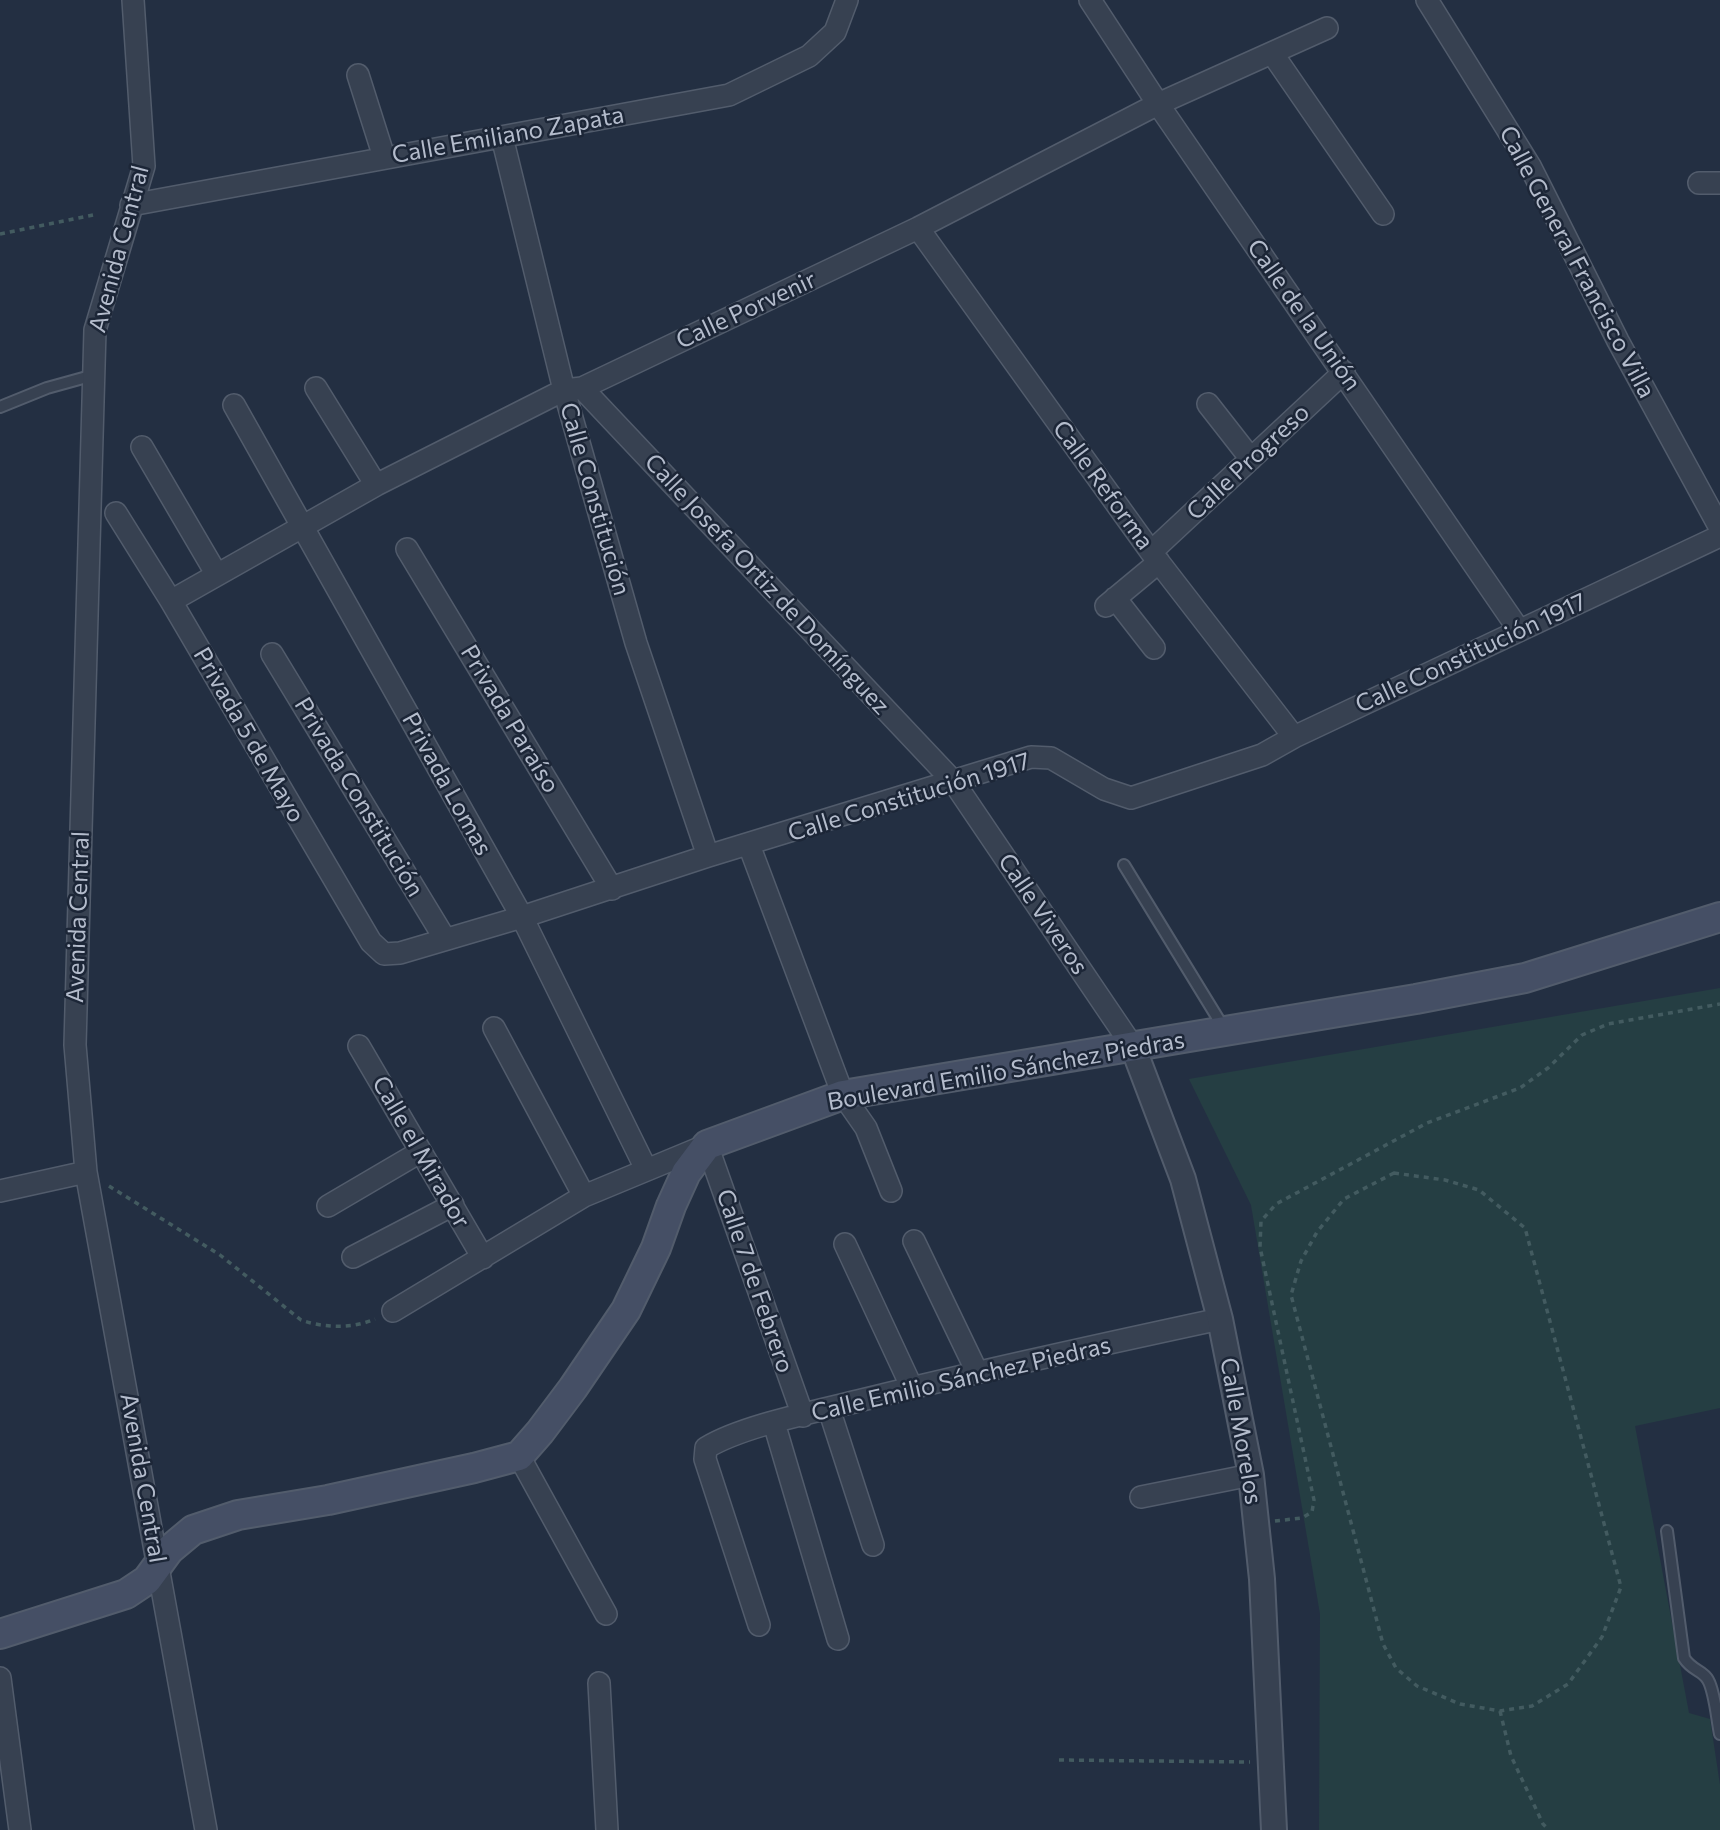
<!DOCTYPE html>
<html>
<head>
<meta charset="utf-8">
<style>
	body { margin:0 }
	canvas { display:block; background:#232f42 }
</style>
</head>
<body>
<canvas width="1720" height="1830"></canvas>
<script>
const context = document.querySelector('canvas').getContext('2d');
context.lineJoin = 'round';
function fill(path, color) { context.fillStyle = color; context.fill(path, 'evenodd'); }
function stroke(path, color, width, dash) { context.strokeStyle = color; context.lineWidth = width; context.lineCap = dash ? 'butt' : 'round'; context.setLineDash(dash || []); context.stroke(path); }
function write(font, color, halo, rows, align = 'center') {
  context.font = font + ' Commissioner,sans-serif'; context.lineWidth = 5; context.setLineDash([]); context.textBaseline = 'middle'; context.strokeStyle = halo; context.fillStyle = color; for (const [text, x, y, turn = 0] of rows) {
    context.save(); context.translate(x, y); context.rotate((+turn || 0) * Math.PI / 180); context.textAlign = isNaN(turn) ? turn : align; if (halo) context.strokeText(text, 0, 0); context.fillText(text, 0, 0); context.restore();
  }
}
const green = new Path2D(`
	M1720 988V1408L1635 1426 1689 1713 1710 1719 1720 1785V1830H1319L1320 1614 1251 1205 1189 1079Z`);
const path = new Path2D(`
	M0 234 93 215
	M1394 1173 1445 1180 1479 1190 1525 1228 1621 1587 1602 1637 1568 1684 1532 1706 1500 1711 1460 1704 1417 1686 1396 1668 1383 1644 1291 1295 1301 1261 1317 1232 1344 1199Z
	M109 1186 220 1255 301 1320C323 1328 353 1329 375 1319
	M1275 1521 1302 1518 1312 1512 1314 1500 1260 1247 1261 1221 1276 1204 1427 1123 1520 1088 1548 1068 1582 1035 1608 1024 1720 1004
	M1500 1711 1511 1756 1543 1824 1549 1830
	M1059 1760 1250 1762`);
const service = new Path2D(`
	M0 407 47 388 94 375
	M1124 865 1225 1030
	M1667 1531 1684 1658C1692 1671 1703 1670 1708 1680 1715 1692 1717 1720 1720 1734`);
const minor = new Path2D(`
	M133 0 144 166 95 330 75 1045 86 1172 206 1830
	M1090 0 1158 104 1519 630
	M1427 0 1530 166 1618 341 1720 528
	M1272 53 1383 214
	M358 75 384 157
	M502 137 564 390 636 643 708 856
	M1699 183H1720
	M131 205 729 95 809 56 835 32 847 0
	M918 228 1151 552 1294 737
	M316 388 376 485
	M582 388 953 781 1133 1047
	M1208 404 1251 459
	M234 405 522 917 646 1169
	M142 447 217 575
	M116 513 171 601 371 942 384 954 400 953 522 917 708 856 1031 757 1051 758 1104 789 1131 798 1262 755 1294 737 1720 536
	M407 549 612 889
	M1151 552 1344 372
	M1115 598 1154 648
	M171 601 376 485 564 390 582 388 918 228 1158 104 1327 28
	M1106 606 1159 562
	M272 654 445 939
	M749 845 843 1095 866 1128 891 1191
	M494 1028 584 1196
	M359 1046 483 1258
	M0 1191 86 1172
	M328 1206 420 1152
	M914 1241 977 1372
	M845 1244 912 1388
	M353 1257 453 1205
	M393 1311 584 1196 707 1145 803 1416
	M829 1409 873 1545
	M774 1423 838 1639
	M519 1456 606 1614
	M1141 1497 1251 1475
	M759 1625 705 1459 706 1448C742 1426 814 1412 858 1401 978 1371 1099 1345 1220 1319
	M0 1678 20 1830
	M599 1683 607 1830`);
const tertiary = new Path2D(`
	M1133 1047 1183 1179 1220 1319 1251 1475 1262 1579 1274 1830`);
const secondary = new Path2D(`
	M0 1634 126 1594 147 1580 169 1550 193 1530 238 1515 328 1500 474 1468 519 1456 540 1432 573 1388 626 1310 656 1248 671 1206 686 1173 707 1145 843 1095 1416 999 1525 978 1720 917`);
const streetNames = [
	["Calle Emiliano Zapata",508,135,-10],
	["Avenida Central",119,249,-75],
	["Calle General Francisco Villa",1577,262,62],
	["Calle Porvenir",746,310,-25],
	["Calle de la Unión",1304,315,55],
	["Calle Progreso",1248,462,-43],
	["Calle Reforma",1103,485,54],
	["Calle Constitución",595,499,74],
	["Calle Josefa Ortiz de Domínguez",767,584,47],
	["Calle Constitución 1917",1471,653,-25],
	["Privada Paraíso",510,719,59],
	["Privada 5 de Mayo",249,735,60],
	["Privada Lomas",447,784,61],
	["Privada Constitución",359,797,59],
	["Calle Constitución 1917",909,797,-17],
	["Calle Viveros",1043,914,56],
	["Avenida Central",78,917,-88],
	["Boulevard Emilio Sánchez Piedras",1006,1071,-10],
	["Calle el Mirador",421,1152,60],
	["Calle 7 de Febrero",755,1281,71],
	["Calle Emilio Sánchez Piedras",961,1379,-13],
	["Calle Morelos",1241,1431,80],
	["Avenida Central",143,1478,80]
];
fill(green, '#253e43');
stroke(service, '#525c6c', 14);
stroke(minor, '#525c6c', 24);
stroke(tertiary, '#525c6c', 28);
stroke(secondary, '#525c6c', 32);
stroke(path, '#435b60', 3.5, [5, 5]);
stroke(service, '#374151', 10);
stroke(minor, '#374151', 21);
stroke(tertiary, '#374151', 24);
stroke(secondary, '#454f65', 28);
write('24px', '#b4bccc', '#1c2637', streetNames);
</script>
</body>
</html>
